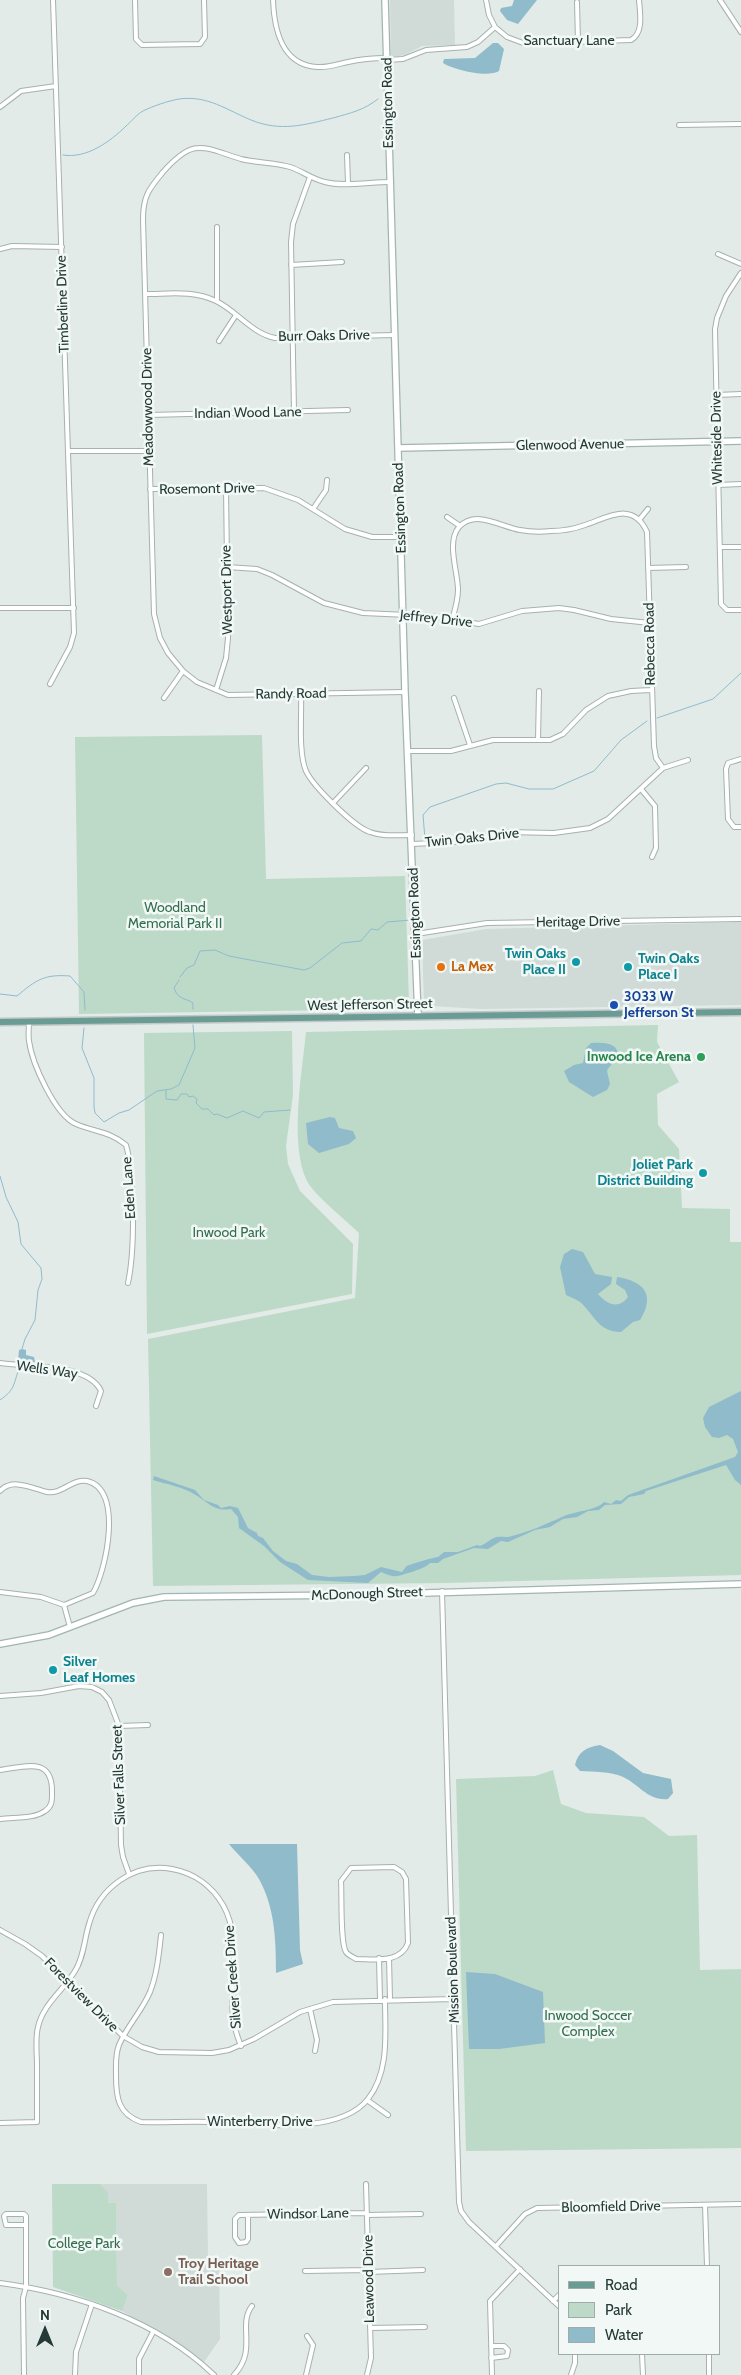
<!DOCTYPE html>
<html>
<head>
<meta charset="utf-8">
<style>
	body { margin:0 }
	#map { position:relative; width:741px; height:2375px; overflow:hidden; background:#e2ebe8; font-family:Cabin,sans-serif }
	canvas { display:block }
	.legend { position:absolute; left:558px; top:2265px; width:162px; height:90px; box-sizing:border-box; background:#f2f8f5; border:1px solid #a0aca9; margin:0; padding:6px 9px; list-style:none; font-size:15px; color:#243a36 }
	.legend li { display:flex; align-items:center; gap:10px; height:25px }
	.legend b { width:25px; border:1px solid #a0aca9 }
	.north { position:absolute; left:20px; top:2305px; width:50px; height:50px; -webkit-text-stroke:4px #f2f8f5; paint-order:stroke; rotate:0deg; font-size:14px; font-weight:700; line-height:20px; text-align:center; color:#243a36 }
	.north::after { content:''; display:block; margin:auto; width:18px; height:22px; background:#243a36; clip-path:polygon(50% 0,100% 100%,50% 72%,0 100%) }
</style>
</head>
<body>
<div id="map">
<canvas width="741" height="2375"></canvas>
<ul class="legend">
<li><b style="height:6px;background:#6b9c94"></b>Road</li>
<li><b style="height:14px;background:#bddac8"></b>Park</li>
<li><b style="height:14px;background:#8fbbcb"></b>Water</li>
</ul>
<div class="north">N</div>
</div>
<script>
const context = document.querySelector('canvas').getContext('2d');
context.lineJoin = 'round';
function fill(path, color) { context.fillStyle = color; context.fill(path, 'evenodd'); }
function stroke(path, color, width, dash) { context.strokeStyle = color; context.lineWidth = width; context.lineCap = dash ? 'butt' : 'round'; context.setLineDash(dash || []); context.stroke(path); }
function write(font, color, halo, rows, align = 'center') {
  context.font = font + ' Cabin,sans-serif'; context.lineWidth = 5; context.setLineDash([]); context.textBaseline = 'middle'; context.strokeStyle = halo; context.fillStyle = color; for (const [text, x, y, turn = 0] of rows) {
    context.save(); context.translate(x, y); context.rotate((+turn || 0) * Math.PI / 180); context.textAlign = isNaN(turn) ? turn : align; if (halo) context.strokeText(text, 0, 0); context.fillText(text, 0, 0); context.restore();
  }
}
const built = new Path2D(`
	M390 0H454L455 45 422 46 405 55 391 57Z
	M741 922V1005L482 1009 430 1006 424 1004 422 940 486 929Z
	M100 2184H207L208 2258H219L220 2339 204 2362 122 2311 128 2295 117 2285 116 2203H108Z`);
const green = new Path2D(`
	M262 735 266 879 405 876 409 1003 407 1007 402 1009 79 1014 75 737Z
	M658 1025 657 1042 679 1082 657 1094 658 1125 679 1149 682 1208 730 1209V1242H741V1575L445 1583 153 1586 148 1339 355 1298 359 1233C346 1220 315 1196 307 1181 289 1144 302 1073 306 1032Z
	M292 1031 293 1095 286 1146 288 1164 300 1191 353 1244 352 1294 147 1334 144 1033Z
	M553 1770 561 1804 586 1813 644 1817 669 1836 697 1835 700 1970 741 1969V2148L466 2151 456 1779 535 1776Z
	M52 2184H100L108 2193V2203H116L117 2285 128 2295 122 2311 53 2287Z`);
const water = new Path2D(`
	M514 0H537L518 24 507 20 500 11 501 8 512 6Z
	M493 43H498L504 49 499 71C488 78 454 70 443 63L444 59 475 58Z
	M591 1043C600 1042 623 1042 616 1058 614 1063 609 1066 607 1071L610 1084 607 1090 593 1097 569 1082 564 1071 574 1065 583 1063 586 1048Z
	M330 1117 335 1118 339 1128 353 1131 356 1138 349 1144 319 1153 308 1144 306 1123Z
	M572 1249 583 1252 595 1274 612 1277 611 1284 598 1294C607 1304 618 1310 628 1297L625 1290 616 1284 617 1277C644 1281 656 1295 640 1320L633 1322 621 1332C598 1332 594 1314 580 1302 576 1299 570 1297 566 1295L560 1267 564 1254Z
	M22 1349 26 1350V1355L34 1357 35 1362 18 1361 19 1350Z
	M741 1391V1485L735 1480 726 1465 646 1491 644 1494 629 1497 621 1504 605 1505 599 1510 588 1511 577 1517 563 1519 550 1527 535 1530 508 1542 501 1541 488 1549 474 1548 443 1559 438 1563H430C425 1568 419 1569 412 1572 397 1576 397 1579 381 1572L368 1583 308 1580 280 1562 264 1546 239 1528 238 1517 231 1509C213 1512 209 1502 194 1494 183 1487 166 1484 153 1480L154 1476 195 1490 204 1500 218 1505 221 1508 230 1506 238 1508 248 1528 257 1533 258 1536 263 1538 273 1551 286 1561 297 1564 312 1575 329 1577 354 1576 365 1575 381 1567 402 1572C404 1570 405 1567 407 1566 411 1564 435 1557 438 1557L444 1552H458L477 1545 480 1546C486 1544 490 1539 496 1537 502 1536 506 1538 512 1536 529 1532 546 1524 562 1517 573 1511 596 1511 604 1502L611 1504 616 1500 621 1501 628 1495 735 1457 738 1452 733 1439 727 1435 719 1438 712 1437 705 1427 703 1418 709 1407Z
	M600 1745 613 1751 643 1773 671 1779 673 1793 668 1799C648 1801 640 1785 623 1777 610 1771 594 1772 580 1771L575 1765C578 1752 586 1747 600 1745Z
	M229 1844H297L300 1950 303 1964 276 1973C276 1940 275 1908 259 1879 252 1867 238 1855 229 1844Z
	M466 1972 495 1974 543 1992 545 2043 499 2049H469Z`);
const stream = new Path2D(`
	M63 155C86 159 110 142 126 126 131 122 137 114 143 111 153 106 168 101 179 99 207 95 227 110 251 120 281 132 304 125 333 118 351 113 364 110 378 99
	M657 718 713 699 741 673
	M425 839 423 815 430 807 496 784 506 783 529 789H553L594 771 621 740 647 721
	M180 977 187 968 194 965 200 951 215 950 229 956 304 970 310 968 342 943 361 941 371 929 378 930 387 922 411 920
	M179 980 174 988C178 1000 186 998 193 1003V1009
	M0 994 17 996C36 980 44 974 70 976L84 992 85 1010
	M84 1028 82 1048 94 1078V1107L95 1113 104 1122 119 1113 129 1110 157 1091 171 1089 179 1085 195 1048 193 1025
	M166 1090V1099L177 1100 181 1094H187L189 1097 193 1096 197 1099 196 1103 202 1109H208L214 1115 217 1114 227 1118 243 1111 259 1118 264 1112 290 1110
	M0 1176 6 1197 18 1222 21 1244 41 1268 42 1279 38 1290 35 1320 25 1339 22 1349
	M0 1400C15 1390 13 1385 19 1369`);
const street = new Path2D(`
	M135 0 136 39 142 45 200 44 205 37 204 0
	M273 0C274 29 282 65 317 67 328 68 338 64 348 62 361 59 373 58 387 58
	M486 0 489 15 495 27
	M720 0 741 32
	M577 2 578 42
	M387 60 403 59 426 50 467 47 478 42 495 27 507 37 523 43 551 40 573 42 631 40C644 33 640 13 639 0
	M0 107 21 91 56 86
	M679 125 741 124
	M347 155 348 183
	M390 182C371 182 342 187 325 182 312 179 302 171 290 167 274 162 257 163 241 159 202 147 194 137 163 172 149 189 143 196 143 219L154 614 160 638 168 653 183 671 197 682 228 695 405 692
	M217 227V301
	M0 249 12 246 62 247
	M718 254 741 264
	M291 265 342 262
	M741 273 726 296 717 318 715 329 721 604 727 610H741
	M146 294C169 294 193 290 216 301 237 311 251 333 275 338L394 335
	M219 341 236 315
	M717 395 741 394
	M294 412 291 242 293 224 310 177
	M149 415 348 410
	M68 451H149
	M718 485 741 484
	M150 489 264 488 298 500 345 529 372 537H401
	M313 509 326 490 327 480
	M447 517 460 526
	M639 520 648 509
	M720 547H741
	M227 567 257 569 272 575 324 603 363 613 430 616 479 624 522 611 559 608 574 610 611 619 650 623
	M648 568 686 567
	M0 608H74
	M452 620C455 610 458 600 458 590 458 572 446 542 459 527 476 509 501 527 520 530 531 532 541 532 551 531 562 531 574 529 585 525 607 518 633 500 647 532L654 746 656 758 663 768
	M50 684 70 647 74 633 53 0
	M216 690 226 658 228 638 226 488
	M301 694C302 715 298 752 306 771 313 786 354 827 370 832 383 837 398 835 412 835
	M164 698 183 671
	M454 698 470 745
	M538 740 539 691
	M408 751H451L493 740H550L563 734 586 710 608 696 631 691 651 690
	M741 759 728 763 726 769 728 819 734 827H741
	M641 789 655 806 656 848 652 857
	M333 803 366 768
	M412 844 454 842 507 832 554 833 590 828 608 819 663 768 688 760
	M416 934 487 923 741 919
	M29 1021C29 1028 28 1035 29 1041 32 1063 55 1115 76 1124 95 1132 109 1131 126 1145 135 1177 135 1250 128 1283
	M0 1363C27 1367 88 1363 101 1391L96 1406
	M0 1491C13 1477 33 1489 47 1492 61 1495 73 1478 87 1481 124 1489 106 1571 93 1593L64 1605 41 1597 0 1592
	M442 1591 459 2202 461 2211 469 2222 560 2307
	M64 1605 70 1627
	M0 1696 41 1693 79 1686 92 1687 102 1692 109 1700 119 1726 121 1845 123 1857 129 1874
	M119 1726 148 1725
	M0 1770C24 1767 52 1756 52 1791 52 1799 53 1806 45 1811 34 1819 14 1817 0 1819
	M394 1867 402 1872 406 1879 408 1943C400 1964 375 1959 356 1959 353 1957 348 1955 346 1952 340 1943 342 1894 341 1881L351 1868Z
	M0 1930 25 1944 42 1956 123 2036 142 2047 159 2052 212 2053 229 2050 254 2039 300 2012 333 2002 454 1999
	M161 1935C159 1954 157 1974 150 1992 142 2011 127 2026 119 2045 115 2055 116 2065 116 2076 116 2097 118 2114 141 2122 164 2123 187 2121 210 2122 252 2123 338 2137 368 2099 390 2071 385 2032 385 1999
	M379 1958 380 1999
	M389 1958 390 1999
	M310 2009 317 2040 315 2051
	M367 2100 388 2115
	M0 2123 37 2122C37 2103 37 2084 37 2065 37 2053 35 2039 38 2027 43 2004 63 1991 75 1971 84 1957 84 1940 89 1924 99 1888 134 1862 172 1869 194 1873 212 1886 223 1905 242 1938 229 1980 233 2017 234 2027 237 2036 241 2046
	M366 2184 371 2358 367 2375
	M705 2205 707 2266
	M248 2215V2239L246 2242 239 2243 235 2237V2219L239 2215 367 2213
	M367 2215 421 2214
	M496 2246 525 2214 537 2208 741 2204
	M305 2271 369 2270
	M369 2272 423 2270
	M0 2283C76 2293 158 2321 214 2375
	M553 2301 560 2294
	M370 2328 425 2327
	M491 2346H504L508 2350 507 2356 491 2358
	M642 2354 643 2375
	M709 2354V2375
	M24 2375 23 2298 26 2287V2216L24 2214H6L4 2216 6 2225H26
	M75 2375 76 2352 92 2304
	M139 2375V2359L153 2332
	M234 2375C258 2350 237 2325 252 2306
	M306 2375 313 2345 307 2336
	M492 2375 490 2301 520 2269
	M571 2375 575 2363V2354`);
const secondary = new Path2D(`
	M385 0 405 692 418 1016
	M398 448 741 441
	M0 1644 49 1635 133 1603 164 1597 354 1595 741 1584`);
const primary = new Path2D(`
	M0 1022 741 1012`);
const markers = [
	[576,962,5,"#0f9aa8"],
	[441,967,5,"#e8710a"],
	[628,967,5,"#0f9aa8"],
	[614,1005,5,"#1a4fb4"],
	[701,1057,5,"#2e9e5b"],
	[703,1173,5,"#0f9aa8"],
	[53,1670,5,"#0f9aa8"],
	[168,2272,5,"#8d6e63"]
];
const streetNames = [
	["Sanctuary Lane",569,41],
	["Essington Road",388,103,-91],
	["Timberline Drive",63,304,-92],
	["Burr Oaks Drive",324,336,-1],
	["Meadowwood Drive",148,407,-91],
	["Indian Wood Lane",248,413,-1],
	["Whiteside Drive",717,438,-91],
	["Glenwood Avenue",570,445,-1],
	["Rosemont Drive",207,489,-1],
	["Essington Road",400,508,-92],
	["Westport Drive",227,590,-91],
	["Jeffrey Drive",436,619,6],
	["Rebecca Road",650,644,-91],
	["Randy Road",291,694,-1],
	["Twin Oaks Drive",472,838,-6],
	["Essington Road",415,913,-92],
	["Heritage Drive",578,922,-1],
	["West Jefferson Street",370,1005,-1],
	["Eden Lane",129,1188,-94],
	["Wells Way",47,1370,8],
	["McDonough Street",367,1594,-2],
	["Silver Falls Street",119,1775,-92],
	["Mission Boulevard",453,1970,-92],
	["Silver Creek Drive",233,1977,-94],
	["Forestview Drive",81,1995,45],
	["Winterberry Drive",260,2122],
	["Bloomfield Drive",611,2207,-1],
	["Windsor Lane",308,2214,-1],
	["Leawood Drive",369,2279,-91]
];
const parkNames = [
	["Woodland",175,908],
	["Memorial Park II",175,924],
	["Inwood Park",229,1233],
	["Inwood Soccer",588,2016],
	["Complex",588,2032],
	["College Park",84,2244]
];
const cultureNames = [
	["Twin Oaks",566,954],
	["Place II",566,970],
	["Twin Oaks",638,959,"left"],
	["Place I",638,975,"left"],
	["Joliet Park",693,1165],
	["District Building",693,1181],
	["Silver",63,1662,"left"],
	["Leaf Homes",63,1678,"left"]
];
const foodNames = [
	["La Mex",451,967]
];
const transitNames = [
	["3033 W",624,997],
	["Jefferson St",624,1013]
];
const leisureNames = [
	["Inwood Ice Arena",691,1057]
];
const educationNames = [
	["Troy Heritage",178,2264],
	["Trail School",178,2280]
];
fill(built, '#d0dad7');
fill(green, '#bddac8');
fill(water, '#8fbbcb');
stroke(stream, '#8fbbcb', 1);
stroke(street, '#a5b2af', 6);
stroke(secondary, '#a2b5b0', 8);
stroke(primary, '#c2c8c7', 9);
stroke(street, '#fff', 4);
stroke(secondary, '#fff', 5.5);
stroke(primary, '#6b9c94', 6);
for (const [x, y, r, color] of markers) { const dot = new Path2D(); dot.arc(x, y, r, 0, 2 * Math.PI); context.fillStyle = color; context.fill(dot); stroke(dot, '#f2f8f5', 2); }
write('14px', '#243a36', '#f2f8f5', streetNames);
write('14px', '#326d4f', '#f2f8f5', parkNames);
write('bold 14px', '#0d838f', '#f2f8f5', cultureNames, 'right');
write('bold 14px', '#c56008', '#f2f8f5', foodNames, 'left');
write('bold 14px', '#164399', '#f2f8f5', transitNames, 'left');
write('bold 14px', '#27864d', '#f2f8f5', leisureNames, 'right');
write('bold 14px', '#785e54', '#f2f8f5', educationNames, 'left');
</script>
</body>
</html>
